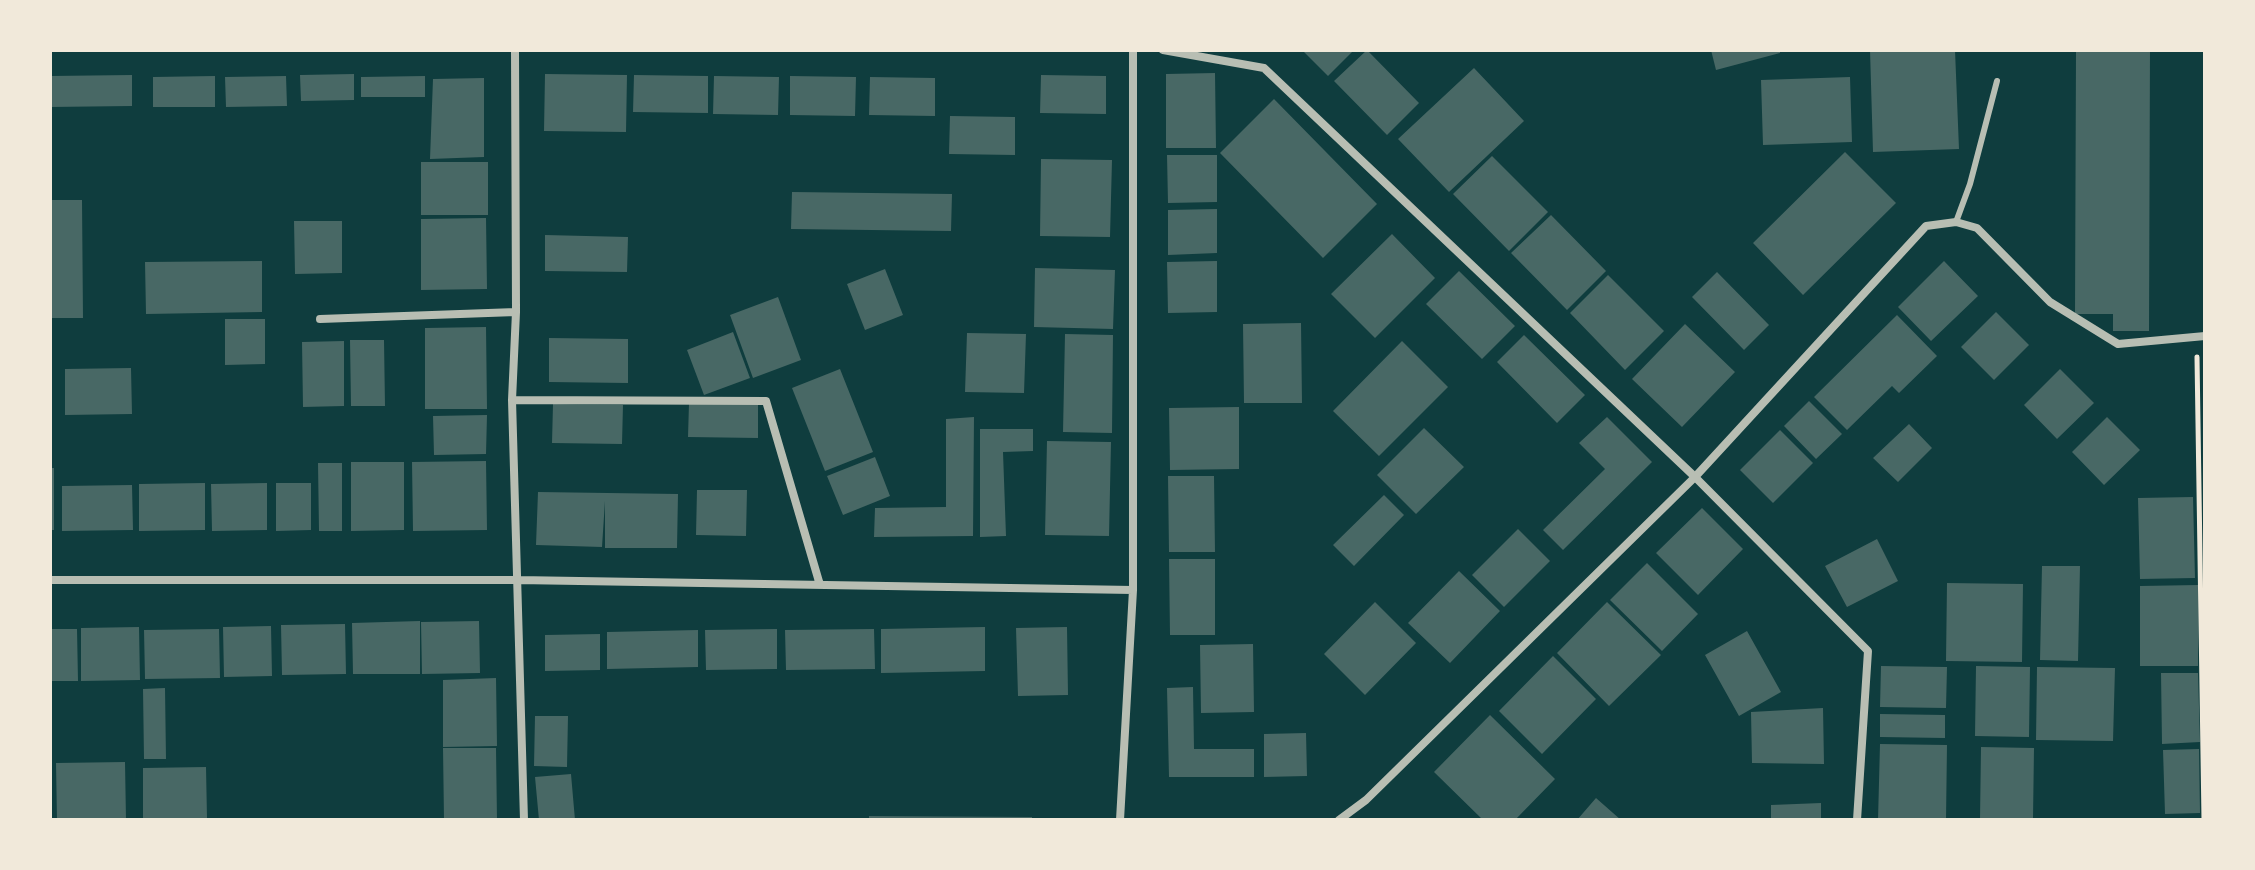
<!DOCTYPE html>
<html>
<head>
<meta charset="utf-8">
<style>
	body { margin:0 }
	#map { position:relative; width:2255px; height:870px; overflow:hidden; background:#0f3d3e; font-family:Commissioner,sans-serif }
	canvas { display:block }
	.frame { position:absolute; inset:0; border:52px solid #f1e9da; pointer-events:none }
</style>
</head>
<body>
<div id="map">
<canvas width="2255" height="870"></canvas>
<div class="frame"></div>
</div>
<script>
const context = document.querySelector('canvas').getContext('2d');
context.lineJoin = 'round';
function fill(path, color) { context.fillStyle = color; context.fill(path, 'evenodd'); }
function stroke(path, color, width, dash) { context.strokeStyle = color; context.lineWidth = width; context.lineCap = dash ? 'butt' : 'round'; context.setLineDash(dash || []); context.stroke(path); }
const building = new Path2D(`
	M1302 50H1354L1328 76Z
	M1367 50 1419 103 1387 135 1334 81Z
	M1711 50H1780V53L1716 70Z
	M1870 50H1955L1959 149 1873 152Z
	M2076 50H2150L2149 331H2113V314H2075Z
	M1474 68 1524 121 1449 192 1398 139Z
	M1215 73 1216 148H1166V74Z
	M354 74V100L301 101 300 75Z
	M545 74 627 75 626 132 544 131Z
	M132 75V106L50 107V76Z
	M634 75 708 76V113L633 112Z
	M1041 75 1106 76V114L1040 113Z
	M215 76V107H153V77Z
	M286 76 287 106 226 107 225 77Z
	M425 76V97H361V77Z
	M714 76 779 77 778 115 713 114Z
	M790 76 856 77 855 116 790 115Z
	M870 77 935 78V116L869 115Z
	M1850 77 1852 142 1763 145 1761 80Z
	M484 78V157L430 159 433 79Z
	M1274 99 1377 204 1323 258 1220 153Z
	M950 116 1015 117V155L949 154Z
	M1845 152 1896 203 1803 295 1753 243Z
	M1167 155H1217V202L1168 203Z
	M1492 156 1548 212 1509 251 1453 194Z
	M1041 159 1112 160 1110 237 1040 236Z
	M421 162H488V215H421Z
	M792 192 952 194 951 231 791 229Z
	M50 200H82L83 318H50Z
	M1217 209V253L1168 255V210Z
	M1551 215 1606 271 1567 310 1511 253Z
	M486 218 487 289 421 290V219Z
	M294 221H342V273L295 274Z
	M1392 234 1435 278 1375 338 1331 294Z
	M545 235 628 237 627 272 545 271Z
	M262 261V312L146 314 145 262Z
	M1217 261V312L1168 313 1167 262Z
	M1944 261 1978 296 1931 341 1898 307Z
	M1035 268 1115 270 1113 329 1034 327Z
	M885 269 903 315 865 330 847 284Z
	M1459 271 1515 326 1482 359 1426 304Z
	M1717 272 1769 325 1744 350 1692 297Z
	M1608 275 1664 331 1625 370 1570 313Z
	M778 297 801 360 753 378 730 315Z
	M1996 312 2029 345 1994 380 1961 347Z
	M1897 315 1937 356 1899 393 1892 386 1847 430 1814 397Z
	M225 319H265V364L225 365Z
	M1301 323 1302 403H1244L1243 324Z
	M1685 324 1735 372 1682 427 1632 379Z
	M486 327 487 409H425V328Z
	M733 332 750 378 704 395 687 350Z
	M967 333 1026 334 1024 393 965 392Z
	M1065 334 1113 335 1112 433 1063 432Z
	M1524 335 1585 395 1557 423 1497 362Z
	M549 338 628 339V383L549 382Z
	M350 340H384L385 406H351Z
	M344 341V406L303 407 302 342Z
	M1402 341 1448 387 1379 456 1333 411Z
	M131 368 132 414 65 415V369Z
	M840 369 873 452 825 471 792 388Z
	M2060 369 2094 403 2057 439 2024 405Z
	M1809 401 1842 434 1816 459 1784 426Z
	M689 403 758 404V438L688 437Z
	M553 404 623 405 622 444 552 443Z
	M1239 407V469L1170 470 1169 408Z
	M487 415 486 454 434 455 433 416Z
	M974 417 973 536 874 537 875 508 946 507V419Z
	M1607 417 1652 462 1563 550 1543 530 1605 469 1579 443Z
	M2107 417 2140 450 2104 485 2072 452Z
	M1909 424 1932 448 1898 482 1873 458Z
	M1424 428 1464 467 1416 514 1377 475Z
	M980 429H1033V451L1003 452 1006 536 980 537Z
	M1780 430 1813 463 1773 503 1740 470Z
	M1047 441 1111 442 1109 536 1045 535Z
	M875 457 890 496 843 515 827 476Z
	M486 461 487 530 413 531 412 462Z
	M351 462H404V530L351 531Z
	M318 463H342V531H319Z
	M50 468H54V530H50Z
	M1168 476H1214L1215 552H1169Z
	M205 483V530L139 531V484Z
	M267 483V530L212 531 211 484Z
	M276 483H311V530L276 531Z
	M132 485 133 530 62 531V486Z
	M697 490H747L746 536 696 535Z
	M538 492 678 494 677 548H605V501L602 547 536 545Z
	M1384 495 1404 515 1354 566 1333 545Z
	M2193 497 2195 578 2140 579 2138 498Z
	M1702 508 1743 549 1698 595 1656 553Z
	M1518 529 1550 561 1504 607 1472 575Z
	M1877 539 1898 581 1847 607 1825 566Z
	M1169 559H1215V635H1170Z
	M1647 563 1698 614 1662 651 1610 600Z
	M2042 566H2080L2078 661 2040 660Z
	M1459 571 1500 611 1450 663 1408 623Z
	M1947 583 2023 584 2022 662 1946 661Z
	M2198 585V666H2140V586Z
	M1375 602 1416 643 1365 695 1324 654Z
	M1607 602 1661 655 1609 706 1557 653Z
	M420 621V674H353L352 623Z
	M479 621 480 673 422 674 421 622Z
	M345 624 346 674 282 675 281 625Z
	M271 626 272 676 224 677 223 627Z
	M139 627 140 680 81 681V628Z
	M985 627V671L881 673V629Z
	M1067 627 1068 695 1018 696 1016 628Z
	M50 629H77L78 681H50Z
	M219 629 220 678 145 679 144 630Z
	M777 629V669L706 670 705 630Z
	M874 629 875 669 786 670 785 630Z
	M698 630V667L607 669V632Z
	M1747 631 1781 692 1739 716 1705 655Z
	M600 634V670L545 671V635Z
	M1253 644 1254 712 1201 713 1200 645Z
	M1553 656 1596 699 1542 754 1499 711Z
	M1881 666 1947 667 1946 708 1880 707Z
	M1976 666 2030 667 2029 737 1975 736Z
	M2037 667 2115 668 2113 741 2036 740Z
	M2161 673H2198L2200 742 2162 744Z
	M496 678 497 746 443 747V680Z
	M1193 687 1194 749H1254V777H1169L1167 688Z
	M165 688 166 759H144L143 689Z
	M1823 708 1824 764 1752 763 1751 712Z
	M1880 714 1945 715V738L1880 737Z
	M1490 715 1555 779 1515 820H1483L1434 772Z
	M535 716H568L567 767 534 766Z
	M1306 733 1307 776 1264 777V734Z
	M1880 744 1947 745 1946 820H1878Z
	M1981 747 2034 748 2033 819H1980Z
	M443 748H496L497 820H444Z
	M2199 749 2200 813 2165 814 2163 750Z
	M125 762 126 820H57L56 763Z
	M206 767 207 818H143V768Z
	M571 774 575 820H539L535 777Z
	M1596 798 1621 820H1577Z
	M1821 803V820H1771V805Z
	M869 816 1032 817V820H869Z`);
const path = new Path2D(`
	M2197 357 2204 820`);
const service = new Path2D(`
	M1956 222 1970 184 1997 81`);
const minor = new Path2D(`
	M515 50 516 312 512 400 524 820
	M1163 50 1264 68 1695 477 1868 651 1857 820
	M320 319 516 312
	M512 400 766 401 820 585
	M50 580H518L1133 590
	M1120 820 1133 590V50
	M1339 820 1366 800 1695 477 1926 226 1956 222 1977 228 2050 302 2118 344 2205 336`);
fill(building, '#486865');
stroke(path, '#f1e9da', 5);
stroke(service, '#b8beb3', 6);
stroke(minor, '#b8beb3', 8);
</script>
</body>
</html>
